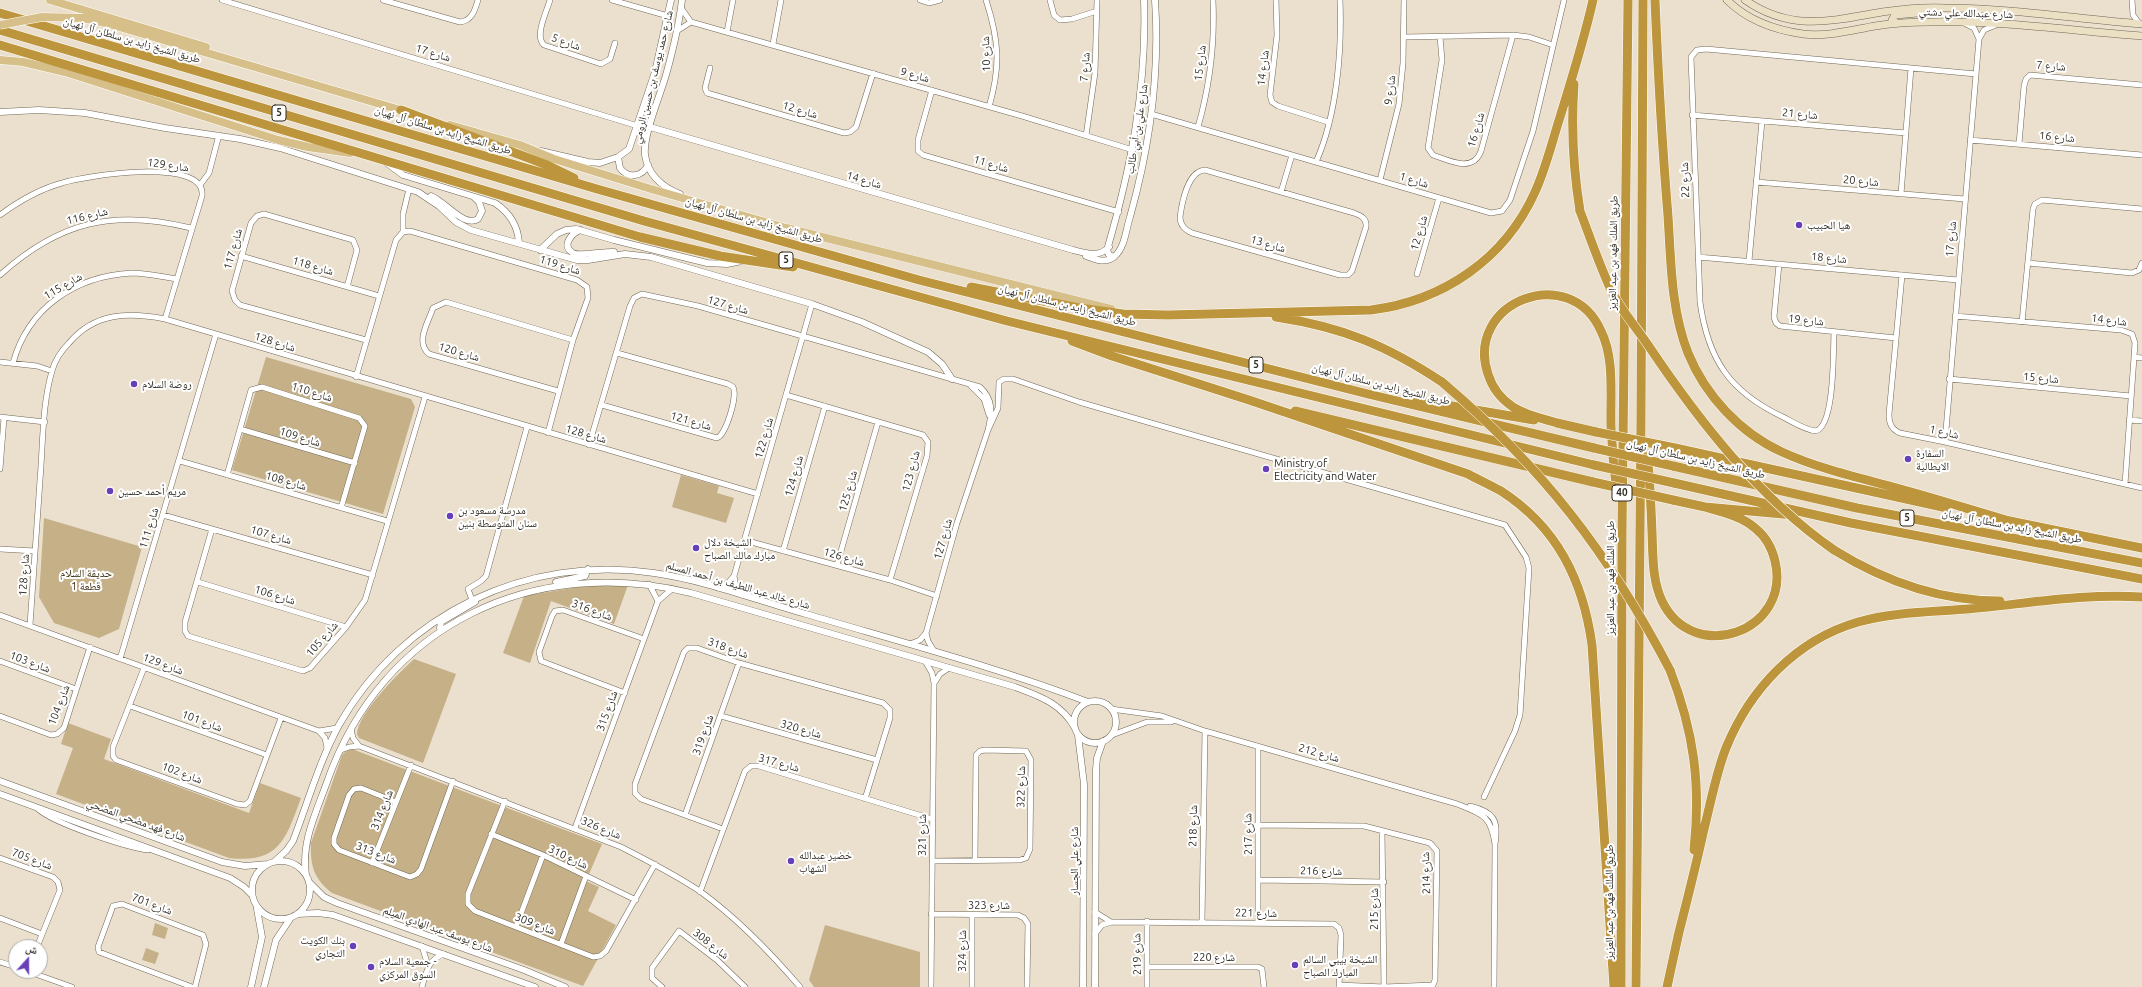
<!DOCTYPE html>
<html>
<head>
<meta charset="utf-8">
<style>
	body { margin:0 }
	#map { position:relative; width:2142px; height:987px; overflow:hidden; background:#ebe0cd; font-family:Ubuntu,"Noto Naskh Arabic",sans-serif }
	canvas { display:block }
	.north { position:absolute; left:8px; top:939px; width:40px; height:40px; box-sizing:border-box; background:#fff; border:1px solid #adaba8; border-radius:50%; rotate:21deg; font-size:11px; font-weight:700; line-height:16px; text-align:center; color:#312d25 }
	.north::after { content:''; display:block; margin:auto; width:14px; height:18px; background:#6740b8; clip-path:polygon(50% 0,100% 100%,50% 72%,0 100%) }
</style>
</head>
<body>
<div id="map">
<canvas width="2142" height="987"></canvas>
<div class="north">ش</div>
</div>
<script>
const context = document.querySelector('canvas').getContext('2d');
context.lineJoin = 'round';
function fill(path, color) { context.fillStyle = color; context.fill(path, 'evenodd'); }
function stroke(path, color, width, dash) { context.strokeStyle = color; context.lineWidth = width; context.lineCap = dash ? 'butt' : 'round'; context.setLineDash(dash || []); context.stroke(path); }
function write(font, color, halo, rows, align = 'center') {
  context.font = font + ' Ubuntu,"Noto Naskh Arabic",sans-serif'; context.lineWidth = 4; context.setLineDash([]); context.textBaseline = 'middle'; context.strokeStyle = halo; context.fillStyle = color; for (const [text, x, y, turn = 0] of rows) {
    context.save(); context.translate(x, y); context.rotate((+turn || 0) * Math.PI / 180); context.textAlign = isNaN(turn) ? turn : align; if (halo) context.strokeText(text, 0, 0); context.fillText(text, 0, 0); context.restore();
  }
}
const green = new Path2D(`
	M266 357 411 399 415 407 383 514 232 470Z
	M681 475 719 486 717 493 734 498 726 523 672 507Z
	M44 518 142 547 119 629 99 638 54 623 39 597Z
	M590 585H628L614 624 551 601 530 663 503 653 524 596Z
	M414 659 456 674 423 763 359 738 357 734C358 713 399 673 414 659Z
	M68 723 111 739 104 759 249 813 260 783 301 798C286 838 280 864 229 858L56 794 73 748 61 744Z
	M352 749 602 844 586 881 599 887 588 911 616 925 583 986 332 893C314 879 310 866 311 843L342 755 345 752Z
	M155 923 168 928 165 939 152 935Z
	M825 925 920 952V987H814L809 980Z
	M146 948 159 953 155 964 142 960Z`);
const minor = new Path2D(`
	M222 0 638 126
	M383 0 460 22C472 21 475 10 478 0
	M550 0C547 11 534 36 544 45L601 64 610 59 615 43
	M612 0 668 16
	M920 0 929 3 940 0
	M986 0C999 40 1001 66 989 107
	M1050 0 1054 15 1060 20 1072 19 1097 11
	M1276 0 1277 35 1270 95 1272 102 1278 106 1328 122
	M2132 0 2133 15 2139 23
	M681 8 691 22
	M691 22 1022 116 1133 150
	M677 31 691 22
	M727 32 733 0
	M1404 37 1513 35 1529 37 1553 45
	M1440 37 1442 60 1428 148 1433 155C1450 161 1473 173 1481 151L1513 35
	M1979 39 1984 30 1996 25
	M773 44 781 0
	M710 68 705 88 707 93 844 133 850 132 856 127 873 73
	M932 90 918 140V151L923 155 1119 212
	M1151 114 1491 213 1502 211 1510 200 1533 131 1564 0
	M1692 115 1906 133
	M1198 127C1210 85 1215 44 1213 0
	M1086 136 1095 73 1097 0
	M1970 140 2142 155
	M2019 144 2024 86 2026 79 2030 75 2142 85
	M1316 162C1337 115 1342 51 1340 0
	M1205 170 1354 213C1362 216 1367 219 1366 227L1352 271 1348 275H1340L1192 233C1185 230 1180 225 1180 217 1182 202 1188 171 1205 170Z
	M1380 180 1399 104 1403 63 1404 0
	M1756 182 1965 199
	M200 185 209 173 219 135
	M1281 192 1292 155
	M1901 194 1911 68
	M0 215C19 201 40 189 62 183 83 176 207 156 202 196L165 319
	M403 232V214L409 189
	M241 256 379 296
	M1698 257 1958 280
	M1749 261 1762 121
	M2028 263 2132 273 2139 270 2142 263
	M1779 264 1774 317 1776 323 1780 326 1896 338
	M1417 274 1439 198
	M0 275C60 221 114 209 191 228
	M1902 275 1889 414C1889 423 1891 429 1900 433L1945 442 2142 488
	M347 287 357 250 353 240 264 214 257 216 251 223 232 291 235 300 240 305 366 340
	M1955 316 2121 330 2132 334 2135 343 2125 484
	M2022 322 2033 209 2035 204 2042 200 2142 209
	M1834 333C1833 351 1835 425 1816 431 1805 430 1793 422 1783 417 1730 392 1708 360 1700 302L1691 57 1697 50 1706 49 1976 74
	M2134 357 2142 358
	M0 362 37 366 52 371
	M13 363C28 308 75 276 132 273 147 273 162 277 177 279
	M356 377 396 240 403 232 410 231 577 280 587 287 588 298 573 340 548 433
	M1949 379 2131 396
	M971 386 984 399 989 415
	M558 391 429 354C415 342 428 323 433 308L446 302 573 340
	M786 395 923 435 928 442 927 456 890 580
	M602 405 717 438C726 435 738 395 733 387L728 384 617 353
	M0 417 45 422
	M2129 420 2142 421
	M240 429 355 463
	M988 430 998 408 999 382 1004 379H1013L1079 402 1158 425 1505 525 1526 557 1529 568 1520 715 1515 731 1484 797
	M1945 442 1979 39 1974 28 1964 23
	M589 445 630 306 634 298 642 294 698 306 980 387C994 400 992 413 988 430L957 523 926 633 920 640 910 644
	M180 461 387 521
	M0 469 4 418
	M227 475 251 390 262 387 359 418 365 426 341 508
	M163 515 373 575
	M212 529 185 622V631L188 636 303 671 310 668 346 627 365 600 425 397
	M744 540 890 580 937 596
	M0 549 35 551
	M783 551 825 406
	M837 565 878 422
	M734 576 736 587 742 595
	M198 582 346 627
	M649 584 658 601
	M718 588 728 583 734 576 812 304
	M472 600 468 589 481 581 486 576 527 427
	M0 615 319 731 337 728
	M30 625C33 577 37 528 40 480 43 445 42 405 52 371 55 360 61 351 69 343 95 312 129 312 165 319L758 494
	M926 633 928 641 934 651
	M120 659 216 334
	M0 661 76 689
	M925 661 932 673 934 683 931 987
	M144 668 113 747V756L116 760 237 804 245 805 250 801 281 718
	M935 682 940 674 949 668
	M625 693 541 661 539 652 552 616 555 611 563 610 644 639
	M130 706 267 755
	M1111 709 1162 716 1205 731 1457 804C1483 814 1491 816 1495 844
	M0 716 51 735 57 734 64 728 90 647
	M721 716 877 760
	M351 729 353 738 359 746
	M319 731 325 738 327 748
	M1112 735 1147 722H1171
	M1258 746V923
	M341 750 349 747 359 746 621 847C648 861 676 875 701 892 738 919 770 952 800 987
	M505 801 468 894V904L475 911 593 957 600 956 606 951 655 864
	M396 802 361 788 354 789 349 795 334 838V844L339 850 410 877 417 874 421 869 453 781
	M1470 806C1494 812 1499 820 1495 844L1494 987
	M38 809C53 823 125 847 148 850
	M685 815 739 663
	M1257 825 1364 826 1430 843 1437 851 1435 980 1433 985 1384 987 1339 985
	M575 828 658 601 672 589
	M723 829 641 799 635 793V784L684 652 688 648H697L739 663 883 703 890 710V718L865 799
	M1382 831 1384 987
	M491 834 543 855 636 900
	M0 858 53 877 58 882 60 890 37 947
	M932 861 1020 860 1026 858 1030 849 1031 760 1026 751 985 750 980 751 976 755 975 860
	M372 863 411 765
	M1259 880 1384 882
	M700 892 745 771 751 766H759L932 819
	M1095 912 1111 922
	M931 914 1018 915 1024 918 1028 924 1027 987
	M0 918 42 934
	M1147 921V987
	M1202 922 1205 731
	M516 927 543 855
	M1095 934 1102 925 1112 922 1334 924 1339 928 1341 935 1339 987
	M561 944 586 876
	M422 946 428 966
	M0 962 16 967
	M1147 967H1258L1262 969 1264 987
	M27 971 72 987
	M192 987 99 952 98 947 113 906 122 904 203 935 206 944 195 987
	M422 987C426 973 428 959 444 954
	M662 987 652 978V968L679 931 717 960 745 987
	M972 987V915`);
const tertiary = new Path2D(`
	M0 112 39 110 85 113 165 128 240 139 280 148 418 192 439 206 456 222 471 230 577 260H588L625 254 651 257 812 304 862 322 928 352 942 364 952 379
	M650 127 1073 250C1085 253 1099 258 1109 247
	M541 151 588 162 600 163 618 157 629 149 655 72 671 0
	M618 157 620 168C628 179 642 177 648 165
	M384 161 403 175 495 203C510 213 518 226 519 243
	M680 194C662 187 648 175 645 155 643 135 660 96 666 75 673 50 679 25 682 0
	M431 196C446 202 464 228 478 219L482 211 479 202 474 197
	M580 230C571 234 561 246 573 253 580 257 604 251 614 252
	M540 250 557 234 566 230 576 229 614 240 707 263 727 264 742 261
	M1086 256C1096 260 1106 264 1115 256 1125 247 1126 229 1130 217 1150 146 1160 73 1155 0
	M1114 257 1109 255 1107 250C1131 168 1147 87 1144 0
	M556 582 585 576 588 569
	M441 631 440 628 441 622 475 602
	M1074 722a21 21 0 1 1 42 0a21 21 0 1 1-42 0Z
	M1078 735 1084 784 1083 987
	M0 781 222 862 245 866 268 864
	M0 794 230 878 244 887 252 895
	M252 890a29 29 0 1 1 58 0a29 29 0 1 1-58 0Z
	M275 861 286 851 293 841C308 802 319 762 339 725 402 614 527 554 654 573 704 580 756 600 806 614 901 642 996 667 1088 702
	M306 875C301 842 316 813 327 782 382 625 533 554 691 593L1015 687C1039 696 1061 703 1075 728
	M309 882 324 897 337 903 524 970 565 987
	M297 914 318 913 333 915 535 987
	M251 987 262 937 257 909
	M264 987 276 940 290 919
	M1095 987 1096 769 1097 758 1103 741`);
const secondary = new Path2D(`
	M1727 0C1747 20 1775 30 1803 34 1827 37 1852 30 1875 26 1893 23 1912 22 1930 22 1999 20 2073 31 2142 36
	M1745 0C1791 32 1831 21 1882 12 1903 9 1924 7 1945 8 2011 8 2077 19 2142 24
	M1897 23 1892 20 1895 15 1929 12`);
const primary = new Path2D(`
	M50 0 206 47
	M83 18 106 23 407 112
	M0 60 23 62 65 72 278 140 308 147 350 153
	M450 125 520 145 554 159 651 189 786 228 1111 309`);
const motorway = new Path2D(`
	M1655 0C1658 72 1662 144 1668 216 1671 262 1671 310 1688 353 1705 395 1740 433 1782 452 1817 468 1856 477 1893 487 1931 497 1968 509 2006 520
	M0 13 597 189 919 280 1368 394 1594 448
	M0 30 644 221 1007 321 1594 465
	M0 45 640 237 720 256 793 267
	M1574 84C1571 127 1573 168 1580 211
	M401 110 547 165 574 178
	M971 287 1079 308 1123 314 1168 315 1371 310C1443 301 1505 259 1535 192 1546 168 1552 142 1560 117 1572 78 1584 40 1593 0
	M1276 317C1342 327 1386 345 1442 382
	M1072 341 1112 356 1249 400 1468 474C1479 480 1490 485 1501 491 1557 527 1583 580 1592 645L1614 987
	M1417 400 1534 420
	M1295 411 1593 482
	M1557 423 1596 432
	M1561 424C1545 419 1527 416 1513 407 1501 399 1492 387 1488 374 1464 302 1570 261 1601 331 1615 359 1610 396 1611 427 1612 449 1614 471 1617 493
	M1675 448 1947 508
	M1647 453C1650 479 1651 506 1652 532 1653 555 1652 580 1662 601 1693 666 1792 632 1775 561 1772 548 1765 536 1755 528 1741 516 1722 512 1705 507
	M1673 466 1857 508 2142 563
	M1674 483 1851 523 2142 579
	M1673 500 1705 507 1794 515
	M2000 519 2142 548
	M1834 550C1884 581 1940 601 2000 601
	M1670 670C1694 732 1701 784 1694 850
	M1678 936C1687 901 1696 865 1704 829 1711 802 1716 773 1726 748 1750 689 1796 640 1858 622 1893 612 1931 612 1968 609 2025 604 2084 593 2142 597
	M1621 987 1622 533 1628 0
	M1636 987 1641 418 1643 0
	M1667 987 1679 932`);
const primaryBridge = new Path2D(`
	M0 25 42 17 83 18`);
const motorwayBridge = new Path2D(`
	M1580 211C1590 237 1599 264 1611 290 1620 309 1636 327 1648 345 1699 421 1758 497 1834 550
	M1442 382C1543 468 1608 552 1670 670
	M1596 432 1675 448
	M1594 448 1673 466
	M1594 465 1674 483
	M1593 482 1673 500`);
const markers = [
	[1799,225,4,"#6740b8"],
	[134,384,4,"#6740b8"],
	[1908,459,4,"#6740b8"],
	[1266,469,4,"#6740b8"],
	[110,491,4,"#6740b8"],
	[450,516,4,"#6740b8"],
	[696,548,4,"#6740b8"],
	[791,861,4,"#6740b8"],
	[353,946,4,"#6740b8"],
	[1295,965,4,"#6740b8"],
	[371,967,4,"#6740b8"]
];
const shields = [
	[279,113,14],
	[786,260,14],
	[1256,365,14],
	[1622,493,20],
	[1907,518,14]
];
const shieldNames = [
	["5",279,113],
	["5",786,260],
	["5",1256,365],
	["40",1622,493],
	["5",1907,518]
];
const streetNames = [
	["شارع عبدالله علي دشتي",1966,13,2],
	["طريق الشيخ زايد بن سلطان آل نهيان",132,40,16],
	["شارع 5",566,42,19],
	["شارع 17",433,53,17],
	["شارع 10",986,54,-92],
	["شارع 15",1200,63,-83],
	["شارع 7",2051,66,4],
	["شارع 7",1085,67,-86],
	["شارع 14",1263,68,-83],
	["شارع 9",915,75,16],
	["شارع حمد يوسف بن حسين الرومي",653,77,-76],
	["شارع 9",1390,90,-83],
	["شارع 12",800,110,16],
	["شارع 21",1800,114,5],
	["شارع علي بن أبي طالب",1137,129,-81],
	["طريق الشيخ زايد بن سلطان آل نهيان",443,130,17],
	["شارع 16",1476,130,-74],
	["شارع 16",2057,137,5],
	["شارع 11",991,164,16],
	["شارع 129",168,165,8],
	["شارع 14",864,180,16],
	["شارع 1",1414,180,17],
	["شارع 22",1685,180,-92],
	["شارع 20",1861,181,5],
	["شارع 116",87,216,-14],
	["طريق الشيخ زايد بن سلطان آل نهيان",754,220,16],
	["شارع 12",1419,233,-74],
	["شارع 17",1951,239,-85],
	["شارع 13",1268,244,16],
	["شارع 117",233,249,-74],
	["طريق الملك فهد بن عبد العزيز",1613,253,-89],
	["شارع 18",1829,258,5],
	["شارع 119",560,265,17],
	["شارع 118",313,266,16],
	["شارع 115",63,286,-30],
	["شارع 127",728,305,16],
	["طريق الشيخ زايد بن سلطان آل نهيان",1067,305,14],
	["شارع 19",1806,320,6],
	["شارع 14",2109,320,7],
	["شارع 128",275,342,17],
	["شارع 120",459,352,16],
	["شارع 15",2041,378,5],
	["طريق الشيخ زايد بن سلطان آل نهيان",1381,384,14],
	["شارع 110",312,392,17],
	["شارع 121",691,421,16],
	["شارع 1",1944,432,12],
	["شارع 128",586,434,16],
	["شارع 109",300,437,17],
	["شارع 122",764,438,-74],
	["طريق الشيخ زايد بن سلطان آل نهيان",1696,459,13],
	["شارع 123",911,471,-75],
	["شارع 124",794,476,-74],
	["شارع 108",286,481,16],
	["شارع 125",848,491,-74],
	["طريق الشيخ زايد بن سلطان آل نهيان",2012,526,11],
	["شارع 111",149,528,-73],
	["شارع 107",271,535,16],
	["شارع 127",943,539,-74],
	["شارع 126",844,557,16],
	["شارع 128",24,575,-86],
	["طريق الملك فهد بن عبد العزيز",1610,578,-90],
	["شارع خالد عبد اللطيف بن أحمد المسلم",738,585,16],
	["شارع 106",275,595,17],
	["شارع 316",592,610,20],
	["شارع 105",322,639,-49],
	["شارع 318",728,648,19],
	["شارع 103",30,662,20],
	["شارع 129",163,664,20],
	["شارع 104",59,705,-69],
	["شارع 315",607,711,-70],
	["شارع 101",202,721,20],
	["شارع 320",801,729,16],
	["شارع 319",703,735,-70],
	["شارع 212",1319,753,16],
	["شارع 317",779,763,15],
	["شارع 102",182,773,20],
	["شارع 322",1021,787,-89],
	["شارع 314",382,810,-68],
	["شارع فهد مضحي المضحي",136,820,20],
	["شارع 218",1193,826,-89],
	["شارع 326",601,828,22],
	["شارع 217",1248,834,-91],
	["شارع 321",922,835,-90],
	["شارع 313",376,853,21],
	["شارع 310",568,857,25],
	["شارع 705",32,859,20],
	["شارع علي الجسار",1074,861,-90],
	["شارع 216",1321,871,1],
	["شارع 214",1426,873,-92],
	["طريق الملك فهد بن عبد العزيز",1609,902,-90],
	["شارع 701",152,904,20],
	["شارع 323",989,905],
	["شارع 215",1374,909,-90],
	["شارع 221",1256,913,1],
	["شارع 309",535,924,21],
	["شارع يوسف عبد الهادي الميلم",438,929,20],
	["شارع 308",711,944,38],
	["شارع 324",962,951,-90],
	["شارع 219",1137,954,-91],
	["شارع 220",1214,957]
];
const poiNames = [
	["هيا الحبيب",1807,225],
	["روضة السلام",142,384],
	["السفارة",1916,453],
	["الايطالية",1916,466],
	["Ministry of",1274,463],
	["Electricity and Water",1274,476],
	["مريم أحمد حسين",118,491],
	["مدرسة مسعود بن",458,510],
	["سنان المتوسطة بنين",458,523],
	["الشيخة دلال",704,542],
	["مبارك مالك الصباح",704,555],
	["خضير عبدالله",799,855],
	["الشهاب",799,868],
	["بنك الكويت",345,940,"right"],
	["التجاري",345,953,"right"],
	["الشيخة بيبي السالم",1303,959],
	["المبارك الصباح",1303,972],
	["جمعية السلام -",379,961],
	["السوق المركزي",379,974]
];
const parkNames = [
	["حديقة السلام",86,573],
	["قطعة 1",86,586]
];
fill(green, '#c5b088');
stroke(minor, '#706756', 6);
stroke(tertiary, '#706756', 7);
stroke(secondary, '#706756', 8);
stroke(primary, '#fff', 9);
stroke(motorway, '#fff', 10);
stroke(minor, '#fff', 5);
stroke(tertiary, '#fff', 6);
stroke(secondary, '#ebdfc4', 7);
stroke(primary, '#d7bf8a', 8);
stroke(motorway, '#bd953c', 9);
stroke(primaryBridge, '#fff', 9, []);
stroke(motorwayBridge, '#fff', 10, []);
stroke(primaryBridge, '#d7bf8a', 8);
stroke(motorwayBridge, '#bd953c', 9);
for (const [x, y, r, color] of markers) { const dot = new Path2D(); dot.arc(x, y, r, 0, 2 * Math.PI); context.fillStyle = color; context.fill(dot); stroke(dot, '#fff', 1.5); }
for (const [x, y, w] of shields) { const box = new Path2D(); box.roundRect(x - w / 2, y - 8, w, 16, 3); context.fillStyle = '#fff'; context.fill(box); stroke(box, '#312d25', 1); }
write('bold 10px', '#312d25', null, shieldNames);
write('11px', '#312d25', '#fff', streetNames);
write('11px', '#312d25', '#fff', poiNames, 'left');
write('11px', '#3e3012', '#fff', parkNames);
</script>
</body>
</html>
